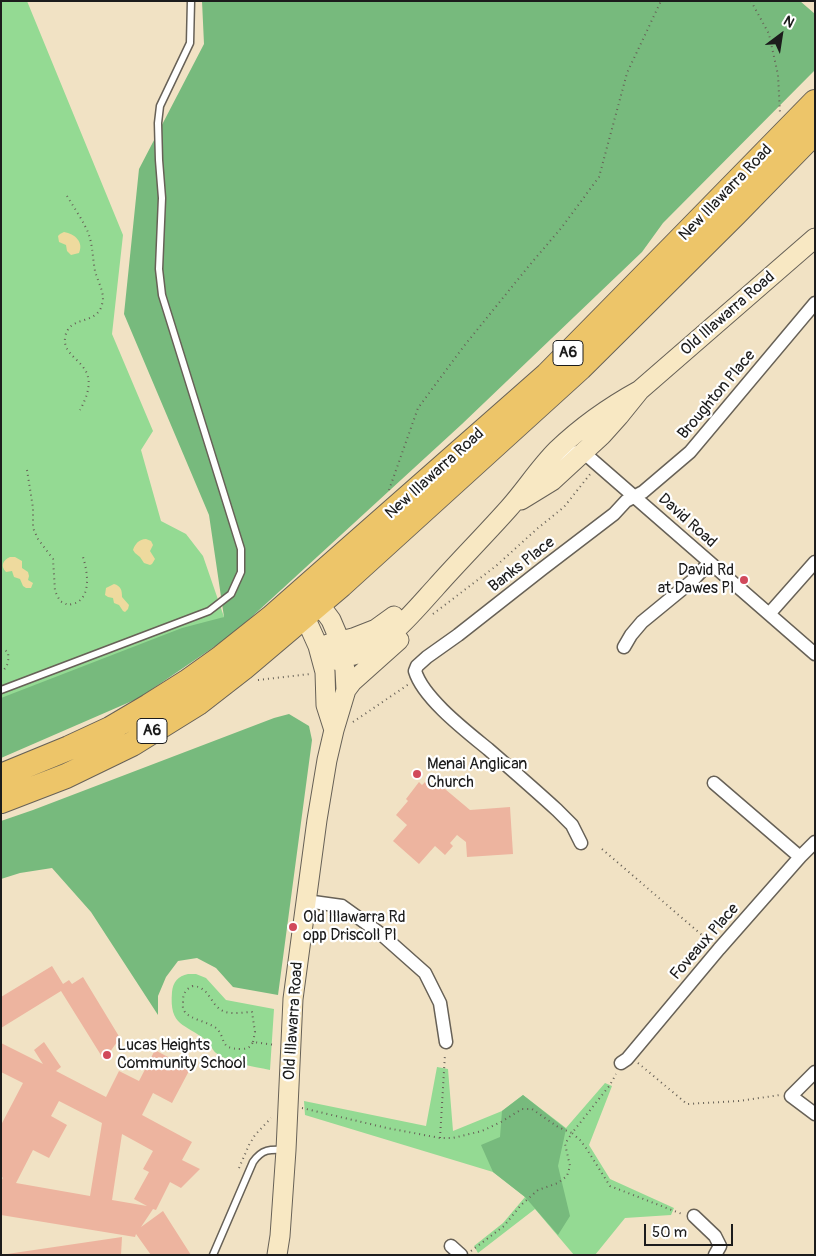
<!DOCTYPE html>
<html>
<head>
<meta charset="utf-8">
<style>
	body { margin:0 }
	#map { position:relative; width:816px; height:1256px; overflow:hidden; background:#f1e2c4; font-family:Pangolin,sans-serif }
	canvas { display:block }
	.frame { position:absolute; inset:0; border:2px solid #1c1c1c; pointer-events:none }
	.north { position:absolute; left:756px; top:10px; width:50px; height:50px; -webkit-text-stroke:4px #fff; paint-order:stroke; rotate:31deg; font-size:14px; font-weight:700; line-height:20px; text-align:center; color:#1c1c1c }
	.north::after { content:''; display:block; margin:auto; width:18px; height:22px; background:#1c1c1c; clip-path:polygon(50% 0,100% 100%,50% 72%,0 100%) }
	.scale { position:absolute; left:644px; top:1224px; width:89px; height:22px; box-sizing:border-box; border:2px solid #1c1c1c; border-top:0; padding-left:6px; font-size:15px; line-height:18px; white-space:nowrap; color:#1c1c1c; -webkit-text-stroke:4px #fff; paint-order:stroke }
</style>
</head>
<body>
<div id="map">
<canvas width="816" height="1256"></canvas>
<div class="frame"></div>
<div class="north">N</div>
<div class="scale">50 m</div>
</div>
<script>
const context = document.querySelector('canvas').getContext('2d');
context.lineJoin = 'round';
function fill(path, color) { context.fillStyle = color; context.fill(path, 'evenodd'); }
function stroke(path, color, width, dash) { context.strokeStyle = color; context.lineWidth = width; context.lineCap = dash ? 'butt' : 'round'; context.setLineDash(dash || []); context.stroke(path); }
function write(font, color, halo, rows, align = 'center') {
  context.font = font + ' Pangolin,sans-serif'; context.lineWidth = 4.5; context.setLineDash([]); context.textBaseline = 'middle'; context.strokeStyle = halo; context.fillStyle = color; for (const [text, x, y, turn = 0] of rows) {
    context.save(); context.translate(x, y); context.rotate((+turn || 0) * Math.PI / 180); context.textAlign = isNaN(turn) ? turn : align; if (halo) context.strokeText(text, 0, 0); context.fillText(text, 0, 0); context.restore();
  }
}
const green = new Path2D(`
	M1 1H27L123 235 112 334 153 431 141 450 161 521 186 534 203 556 224 617 1 758Z
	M188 974H196L206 978 226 1000 274 1009 270 1070C252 1066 231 1064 216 1053 212 1050 211 1044 207 1041 185 1023 169 1027 172 992 173 982 178 976 188 974Z
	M437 1067 448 1069 453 1131 502 1111 523 1095 566 1128 605 1083 612 1086 589 1145 610 1179 674 1208 671 1215 625 1218 595 1255H574L535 1209 478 1253 474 1246 503 1223 525 1197 493 1172 305 1115 304 1101 426 1126Z`);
const forest = new Path2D(`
	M202 1H800L815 14V70L663 223 642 252 462 424 233 634 139 698 1 758V698L182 628 224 617 209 515 124 314 139 169 204 44Z
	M289 714 309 726 312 740 278 995 233 987 216 968 197 958 178 961 166 977 158 996V1015L91 912 52 868 20 873 1 879V821L33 810 274 718Z
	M523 1095 566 1129 558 1166 570 1216 558 1235 525 1197 493 1172 481 1145 500 1137 502 1111Z`);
const sand = new Path2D(`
	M64 232C75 234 84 242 79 253L71 255 67 251 66 245 59 242 58 236 60 234Z
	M146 539 151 541 153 545 150 551 155 559 152 564 150 565 144 563 140 557 135 553 133 550C135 544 139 539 146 539Z
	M10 557H15L22 561V568L28 572 29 576 28 580 33 583 31 588H26L23 586 20 579 14 577 12 571 6 572C0 566 3 560 10 557Z
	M114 584C121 586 122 590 122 597L129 605 128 609 125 612 123 611 119 605 114 603 113 598 108 597 105 595 106 588Z`);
const building = new Path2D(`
	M419 782 422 785 425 782 428 785 439 784 470 810 510 807 513 854 467 857 466 842 457 835 450 843 453 846 445 855 435 846 419 864 393 841 407 825 396 815 408 801 406 799Z
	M52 966 63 984 69 980 72 984 83 977 120 1038 104 1060 61 991 1 1028V997Z
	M44 1042 61 1067 56 1071 106 1097 119 1071 139 1081 155 1050 190 1069 172 1103 153 1093 142 1115 192 1142 182 1160 200 1169 181 1188 170 1182 156 1210 153 1209 141 1227 163 1211 191 1255H151L136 1234 135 1237 1 1215V1181L3 1178 1 1176V1125L23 1083 1 1072V1043L43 1064 34 1050ZM59 1101 102 1123 90 1196 16 1183 33 1150 49 1158 67 1125 51 1116ZM122 1134 153 1151 143 1169 149 1172 134 1199 147 1206 112 1200Z
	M122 1237 121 1255H7V1254Z`);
const path = new Path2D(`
	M751 1 769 34 778 75 780 113
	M67 196C73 206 80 216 85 226 93 240 92 255 95 271 97 279 102 288 103 297 103 300 102 308 99 311 90 324 68 317 65 338 62 363 107 361 80 410
	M27 470 33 508V528L38 539 53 559 55 591 60 601 68 605C69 605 75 603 76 603 92 595 87 570 83 557
	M389 490 418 408 464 346 528 267 562 227 599 177 627 73 661 1
	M433 614 496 566 538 528 564 507 591 473
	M1 649H3L8 652C9 661 8 667 1 672
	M258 680 310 674
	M353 722 409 684
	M602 849 710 942
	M253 1042 255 1032 252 1012C244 1012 231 1015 223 1011 210 1005 210 987 193 986 186 989 183 993 183 1001 183 1005 182 1009 185 1012 190 1019 208 1022 216 1028 227 1038 218 1049 241 1049 247 1049 250 1048 253 1042L275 1045
	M638 1063 687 1104 739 1101 780 1095
	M302 1108 387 1128 440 1138H453L482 1131 501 1122 522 1109H532L558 1127 572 1133 610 1085 616 1074
	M440 1138 445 1054
	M239 1168 249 1145 255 1135 271 1118
	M471 1251 504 1226 521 1205 538 1190 558 1183 567 1176 570 1166 565 1144 572 1133 580 1140 586 1148 610 1186 682 1214`);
const lane = new Path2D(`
	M1 690 209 611 231 594 241 572V549L162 295 159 269 162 198 159 160 158 123 160 106 190 43 191 1
	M213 1255 253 1162C262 1149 270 1149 285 1150`);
const street = new Path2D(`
	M551 468C562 458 567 451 583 452L815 654
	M769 614 815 562
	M624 647 631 635 642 622 692 581 709 563
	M714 783 800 857
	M581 843 572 825 557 810C534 789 511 769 488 749 466 731 423 698 415 671L417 666 427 657 458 635 542 569 614 514 626 501 643 492 690 452 815 303
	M306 901 342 906 381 934 425 973 440 1003 446 1042
	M621 1063 627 1059 719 949 800 857 815 842
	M815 1072 791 1096 815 1114
	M694 1216 715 1236 720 1246 715 1255
	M451 1246 461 1255`);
const secondary = new Path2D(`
	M521 500 552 481 602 435 619 416 640 390 815 238
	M296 606 305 617 318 646 325 672 326 705 334 730
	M328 644 353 638 376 629 394 616
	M323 663C336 659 350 657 363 652 391 640 416 609 436 587 460 560 485 535 509 508 526 489 539 468 557 450 583 425 609 407 640 390
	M346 690 352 682 399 640
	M277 1255 280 1236 286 1150 293 999 317 820 327 760 334 730 346 690 345 670 340 641 331 620 311 593`);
const highway = new Path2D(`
	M1 776 69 748 110 729 149 706 187 682 222 657 271 618 547 375 678 242 815 102
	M1 801 66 776 132 744 198 703 243 668 341 585 580 368 735 214 815 132`);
const markers = [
	[744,580,5,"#d1495b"],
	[417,774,5,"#d1495b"],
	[293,927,5,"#d1495b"],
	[107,1055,5,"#d1495b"]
];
const shields = [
	[568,353,30],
	[152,731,30]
];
const shieldNames = [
	["A6",568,353],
	["A6",152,731]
];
const streetNames = [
	["New Illawarra Road",726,193,-46],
	["Old Illawarra Road",728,314,-41],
	["Broughton Place",717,395,-50],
	["New Illawarra Road",435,474,-42],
	["David Road",687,521,42],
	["Banks Place",522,565,-38],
	["Foveaux Place",705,942,-49],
	["Old Illawarra Road",294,1021,-86]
];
const poiNames = [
	["David Rd",734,571,"right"],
	["at Dawes Pl",734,589,"right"],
	["Menai Anglican",427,765],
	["Church",427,783],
	["Old Illawarra Rd",303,918],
	["opp Driscoll Pl",303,936],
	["Lucas Heights",117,1046],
	["Community School",117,1064]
];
fill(green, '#94da93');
fill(forest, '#77ba7d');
fill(sand, '#eeda9e');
fill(building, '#edb49f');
stroke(lane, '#676157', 9);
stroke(street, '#676157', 15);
stroke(secondary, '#676157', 21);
stroke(highway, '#676157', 26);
stroke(path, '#676157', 2, [1, 4]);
stroke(lane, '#fff', 6);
stroke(street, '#fff', 12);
stroke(secondary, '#f8e8c3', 19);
stroke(highway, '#edc569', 24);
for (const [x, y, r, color] of markers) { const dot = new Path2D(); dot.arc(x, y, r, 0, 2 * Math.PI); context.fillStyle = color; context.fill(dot); stroke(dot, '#fff', 2); }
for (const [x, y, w] of shields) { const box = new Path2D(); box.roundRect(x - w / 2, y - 12.5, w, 25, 4); context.fillStyle = '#fff'; context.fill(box); stroke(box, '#1c1c1c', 1); }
write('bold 15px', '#1c1c1c', null, shieldNames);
write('16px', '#1c1c1c', '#fff', streetNames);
write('16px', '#1c1c1c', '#fff', poiNames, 'left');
</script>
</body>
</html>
